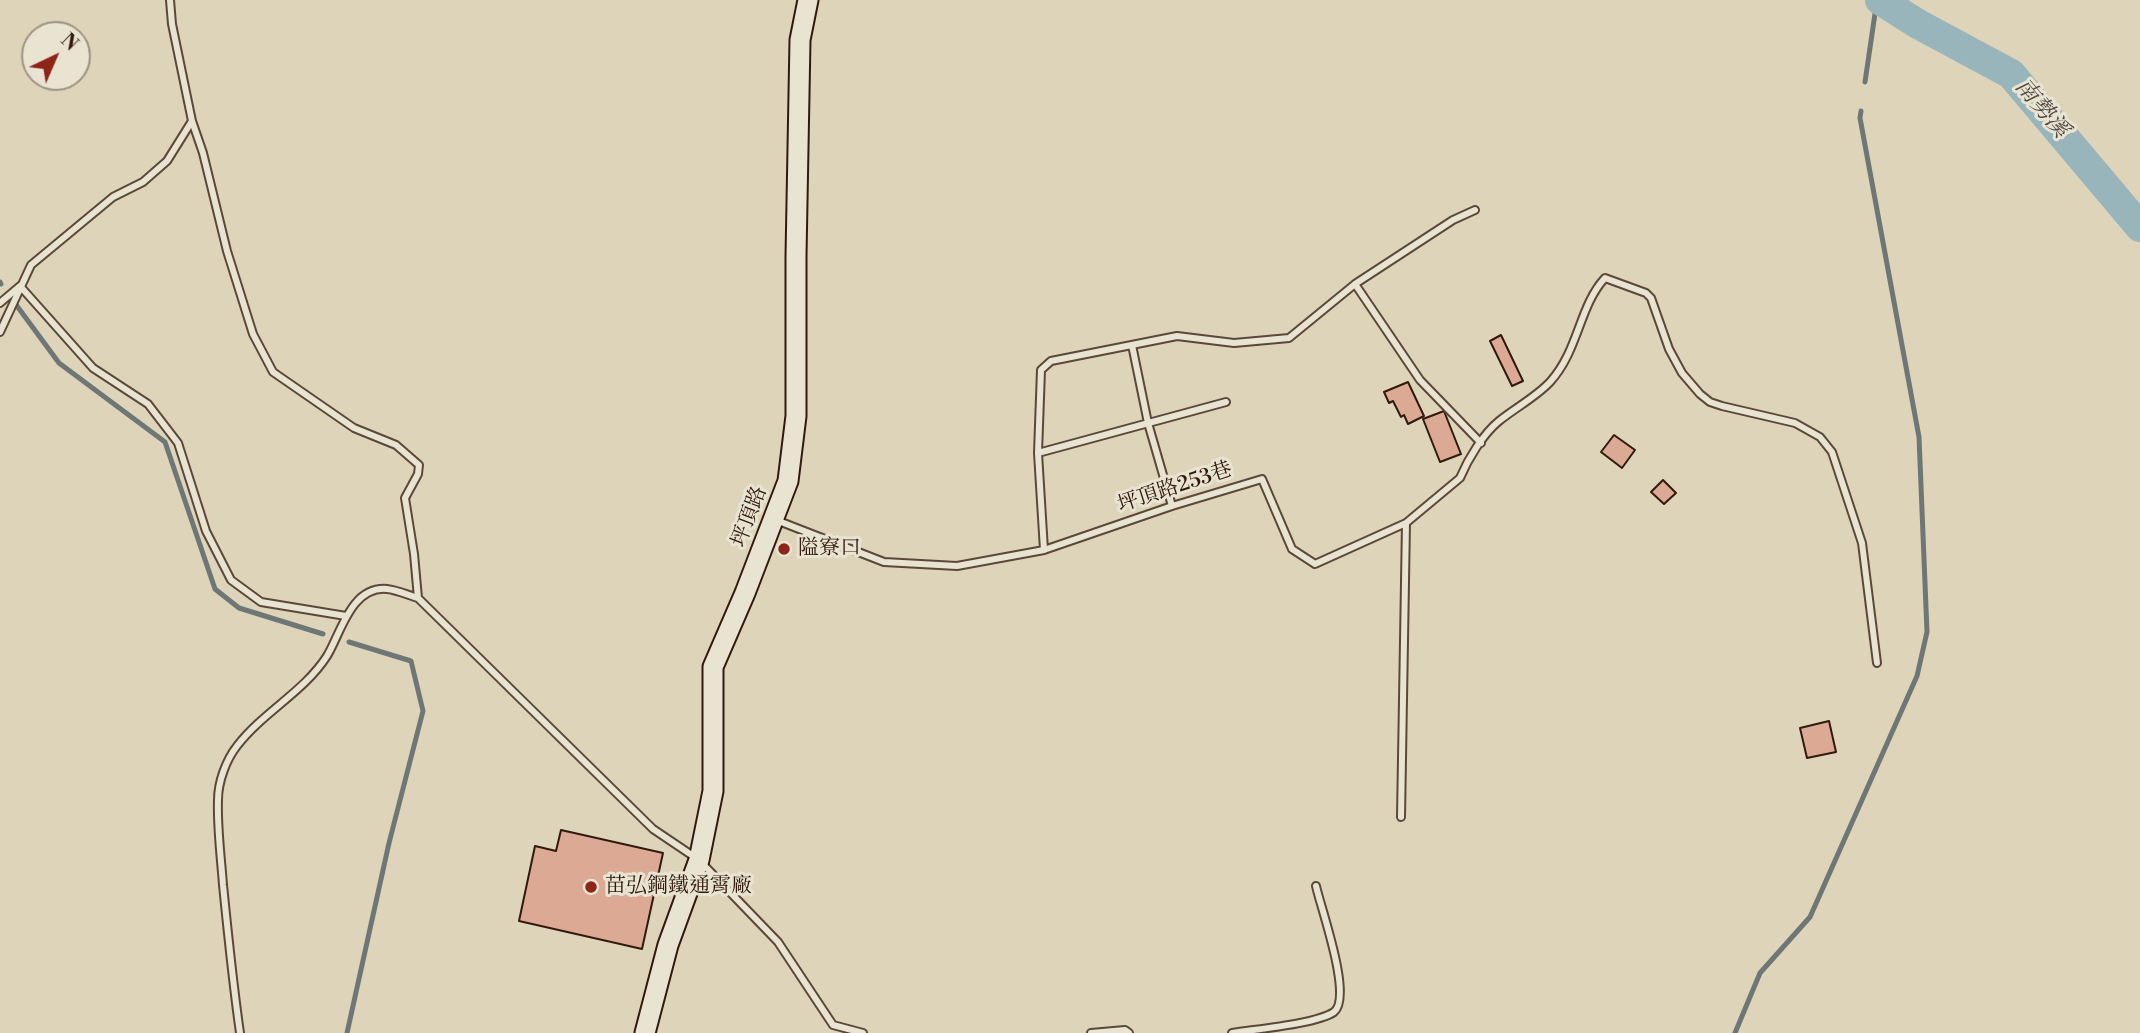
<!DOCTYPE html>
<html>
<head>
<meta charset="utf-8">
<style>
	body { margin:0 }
	#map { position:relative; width:2140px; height:1033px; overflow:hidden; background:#ddd4ba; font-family:"Libre Bodoni",serif }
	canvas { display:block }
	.north { position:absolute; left:21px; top:21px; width:70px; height:70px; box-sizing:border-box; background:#e9e3d2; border:2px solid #9f9383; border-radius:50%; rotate:44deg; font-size:19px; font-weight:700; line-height:28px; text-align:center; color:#311a0d }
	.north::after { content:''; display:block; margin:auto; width:24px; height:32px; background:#8f2418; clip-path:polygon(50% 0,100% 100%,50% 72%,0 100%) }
</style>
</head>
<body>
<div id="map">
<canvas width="2140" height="1033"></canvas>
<div class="north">N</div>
</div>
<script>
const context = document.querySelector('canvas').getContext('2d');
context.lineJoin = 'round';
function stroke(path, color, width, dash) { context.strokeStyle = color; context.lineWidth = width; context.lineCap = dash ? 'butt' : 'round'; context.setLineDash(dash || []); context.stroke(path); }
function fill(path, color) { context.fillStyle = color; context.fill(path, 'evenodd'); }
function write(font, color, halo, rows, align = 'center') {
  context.font = font + ' "Libre Bodoni","Noto Serif TC",serif'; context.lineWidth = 6; context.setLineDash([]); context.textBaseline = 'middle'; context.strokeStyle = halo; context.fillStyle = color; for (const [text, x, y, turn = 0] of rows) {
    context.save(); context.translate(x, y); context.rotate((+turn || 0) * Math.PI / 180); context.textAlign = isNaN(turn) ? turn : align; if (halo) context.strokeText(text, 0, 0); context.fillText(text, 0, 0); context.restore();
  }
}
const stream = new Path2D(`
	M1865 82 1877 0
	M0 282 1 284
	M17 306 59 363 165 442 215 589 239 608 323 634
	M347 1033 389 843 423 711 411 661 349 642
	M1735 1033 1760 973 1810 917 1917 676 1927 632 1919 437 1860 118 1861 111`);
const river = new Path2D(`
	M1880 0 1918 24 2011 74 2140 227`);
const building = new Path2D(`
	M1501 335 1523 381 1512 386 1490 341Z
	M1408 382 1424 416 1408 424 1404 415 1401 417 1393 401 1389 403 1384 392Z
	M1444 411 1461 454 1440 462 1423 419Z
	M1614 435 1635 450 1622 468 1601 452Z
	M1663 480 1676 493 1664 504 1651 492Z
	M1829 721 1836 752 1807 758 1800 728Z
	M561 830 663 853 642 949 519 921 535 846 556 851Z`);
const lane = new Path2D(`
	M192 121 203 153 227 251 253 334 273 372 354 428 396 445 419 465 418 474 405 498 414 554 418 598
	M1475 210 1453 220 1355 284 1420 380 1481 443
	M0 303 20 286 93 368 148 404 178 443 206 531 231 580 261 602 346 616
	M0 332 31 265 113 197 143 182 167 161 192 121 172 24 170 0
	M1132 345 1148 423 1172 506
	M1038 453 1226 402
	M776 520 884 562 957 566 1044 550 1172 506 1262 479 1292 549 1315 564 1406 523 1460 478C1468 459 1483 434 1499 421 1515 408 1536 397 1550 382 1579 350 1579 306 1605 278L1646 293 1651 298 1669 349 1682 373 1700 394 1710 402 1722 406 1795 423 1820 437 1832 452 1862 543 1877 663
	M1044 550 1038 453 1041 370 1051 361 1177 336 1234 343 1289 338 1355 284
	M1401 817 1406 523
	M240 1033C233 984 228 935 223 885 221 857 217 828 218 800 218 782 226 760 237 746 263 712 304 692 327 656 341 633 351 586 387 589 397 590 408 595 418 598L653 829 699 860 778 942 833 1025 863 1033
	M1091 1033 1125 1030 1129 1033
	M1232 1033C1256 1029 1316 1024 1334 1012 1353 997 1321 909 1316 886`);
const secondary = new Path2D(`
	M645 1033 668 945 699 860 713 791V667L745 593 788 481 796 416V256L800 40 808 0`);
const markers = [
	[784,549,7,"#8f2418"],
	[591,887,7,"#8f2418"]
];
const streetNames = [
	["坪頂路253巷",1175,488,-18],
	["坪頂路",750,517,-69]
];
const poiNames = [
	["隘寮口",798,549],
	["苗弘鋼鐵通霄廠",605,887]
];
const waterNames = [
	["南勢溪",2041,109,50]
];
stroke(stream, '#6e7775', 5);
stroke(river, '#97b5ba', 30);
fill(building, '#dcaa94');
stroke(building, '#311a0d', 2);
stroke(lane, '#5c4838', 10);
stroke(secondary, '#311a0d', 23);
stroke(lane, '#e9e3d2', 6);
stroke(secondary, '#e9e3d2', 19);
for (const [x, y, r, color] of markers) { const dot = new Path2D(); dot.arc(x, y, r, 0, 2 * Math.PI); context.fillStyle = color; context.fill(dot); stroke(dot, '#e9e3d2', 2.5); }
write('21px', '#311a0d', '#e9e3d2', streetNames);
write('21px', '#311a0d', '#e9e3d2', poiNames, 'left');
write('italic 23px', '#504841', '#e9e3d2', waterNames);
</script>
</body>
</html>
